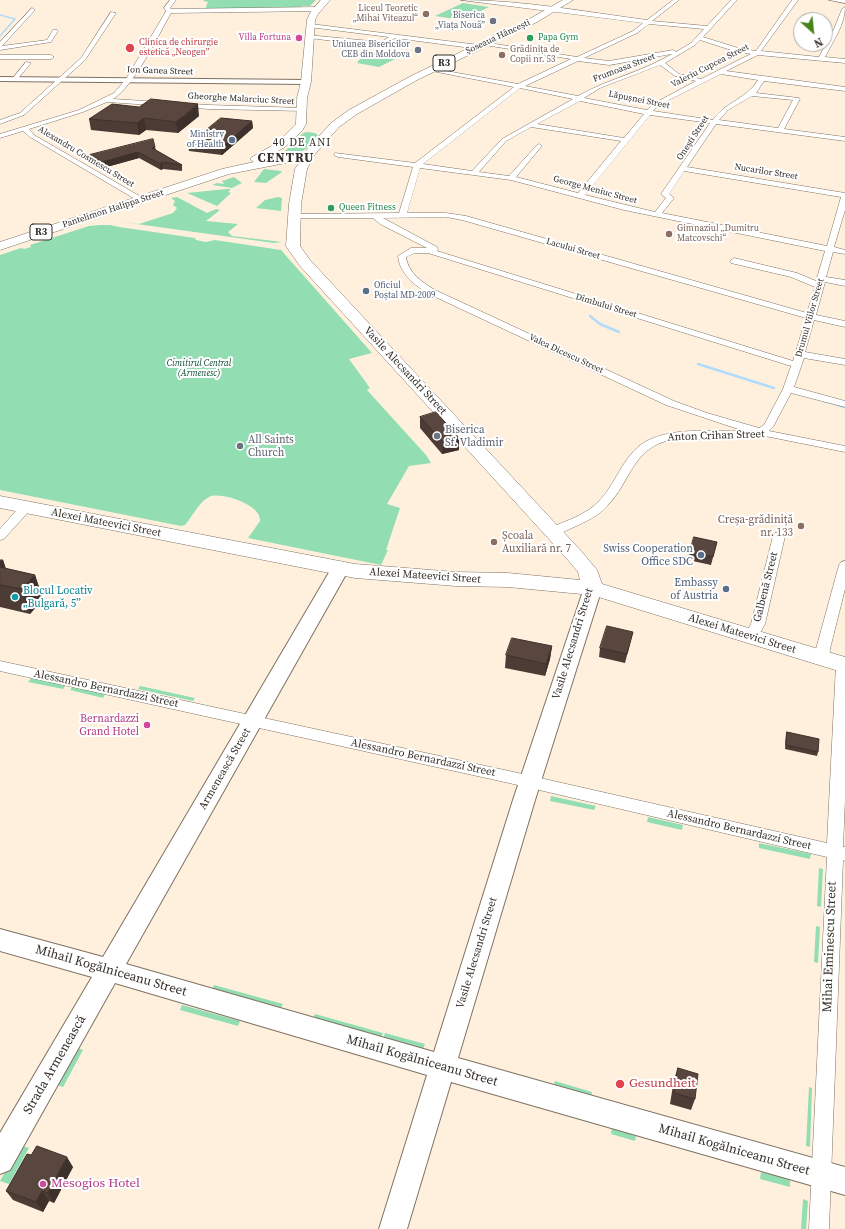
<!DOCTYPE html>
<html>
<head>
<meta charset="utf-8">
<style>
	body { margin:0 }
	#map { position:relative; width:845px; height:1229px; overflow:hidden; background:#fff0de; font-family:"Source Serif 4",serif }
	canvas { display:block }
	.north { position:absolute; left:793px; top:12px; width:40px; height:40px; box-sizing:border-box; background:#fff; border:1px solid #adaba9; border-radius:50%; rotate:153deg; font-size:11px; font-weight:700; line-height:16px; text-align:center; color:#332e27 }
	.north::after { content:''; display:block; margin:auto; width:14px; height:18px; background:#47821d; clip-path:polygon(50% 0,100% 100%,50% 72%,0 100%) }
</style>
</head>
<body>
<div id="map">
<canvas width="845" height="1229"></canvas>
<div class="north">N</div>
</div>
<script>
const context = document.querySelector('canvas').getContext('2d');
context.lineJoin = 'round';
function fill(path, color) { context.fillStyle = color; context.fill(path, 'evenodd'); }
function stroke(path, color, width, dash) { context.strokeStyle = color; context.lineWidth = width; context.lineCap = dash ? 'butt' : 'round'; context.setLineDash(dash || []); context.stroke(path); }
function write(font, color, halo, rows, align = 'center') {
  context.font = font + ' "Source Serif 4",serif'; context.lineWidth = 4; context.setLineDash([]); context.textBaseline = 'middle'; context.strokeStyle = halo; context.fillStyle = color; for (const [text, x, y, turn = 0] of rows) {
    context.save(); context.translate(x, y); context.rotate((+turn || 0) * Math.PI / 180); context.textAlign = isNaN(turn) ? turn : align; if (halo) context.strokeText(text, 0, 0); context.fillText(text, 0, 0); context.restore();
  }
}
const green = new Path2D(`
	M204 0H316L310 6H302L300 8 205 9 208 2 203 1Z
	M463 3 489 7 462 20 435 16Z
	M373 53 397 58 379 67 357 63 359 60Z
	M306 132 315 133 318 135C310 144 298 162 284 152L302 134Z
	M264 169 281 171 282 172 266 183 254 182Z
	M234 177 242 183 232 188 212 185 217 183 224 184 222 181Z
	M226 189H231L228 192 231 193 217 206 187 193Z
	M177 197 207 213 216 209 220 210 206 221 238 224 228 232 232 236 282 242 274 243 115 221 139 224 173 213 177 208 173 205 175 201 171 198Z
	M278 197 282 198 281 211 256 208 265 200Z
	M100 225H110L119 227 195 238 196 240 206 242 215 240 281 250 372 353 349 359 370 388 367 390 426 455 431 463 409 466 387 504 400 508 386 550H388L381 565 248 538 260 521C262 505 220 491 209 497 199 502 192 517 185 525L181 526 0 490V255L21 248 24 249 31 247 30 245 89 226Z
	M32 677 66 685 63 689 28 682Z
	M140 686 195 698 193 701 138 689Z
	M72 687 105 694 103 698 70 690Z
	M551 796 596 806 594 810 550 801Z
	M648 817 683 825 682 830 647 822Z
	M759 843 811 854 810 859 759 848Z
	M819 868 823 869 821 907 817 906Z
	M816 926 820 927 818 963 814 962Z
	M214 985 283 1004 280 1009 212 990Z
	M182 1005 240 1021 238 1026 180 1010Z
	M315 1014 383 1033 381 1038 313 1019Z
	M385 1033 425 1044 423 1049 383 1039Z
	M75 1047 83 1050 63 1087 54 1084Z
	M555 1081 592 1092 591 1097 553 1087Z
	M809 1087 812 1088 810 1147 806 1146Z
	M612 1128 636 1136 635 1141 611 1134Z
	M20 1145 29 1148 9 1184 0 1181Z
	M761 1172 790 1179V1187L760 1179Z
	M803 1199 808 1201 806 1229H801Z`);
const streamFar2 = new Path2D(`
	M0 15 15 19 0 36`);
const streamFar1 = new Path2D(`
	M590 316 600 324 619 332
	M698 364 774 388
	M824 401 843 406`);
const stream = new Path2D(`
	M839 405 845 407`);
const minor = new Path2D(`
	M170 0H176L170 8 171 9 318 7 321 9 318 11 171 13C158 36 134 86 113 99L209 105 303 108 306 110 305 111 209 109 107 102 83 112 29 129 34 135 143 198V202H140L30 137 23 131 0 138V134L79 110 114 93 126 79 165 13 166 11 164 8Z
	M461 0C523 0 586 12 647 20L673 0H679L652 21 707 26 731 0H737L703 37 738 48 756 51 792 0H798L761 51 819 57 834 29 842 9 845 7C845 25 833 41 825 57L845 59V63L758 55 726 71 845 87V91L764 81 756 93 799 98 800 99 784 129 845 137V141L716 124 687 167 845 193V210L834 247 845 250V254L833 252 826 277 845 280V286L825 282 816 315 845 321V327L814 320 805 352 845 359V365L804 358 794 387 845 401V407L791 393 773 427 769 431 845 446V452L760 435 666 441C632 451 630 482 608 505 599 516 585 522 572 528 565 531 557 536 549 534L547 531 549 528C566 521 586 515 599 501 618 482 624 450 651 439 679 427 714 432 744 431L666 405 429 294C414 285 400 274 398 256L411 248H427L380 224 373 218H295L291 216 295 214 399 213 413 167 338 157 334 155 335 153 415 163 514 87 432 71 430 70V68L518 84 571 59 485 45 483 44V42L577 57 633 31 643 23ZM649 24 704 29 691 43 676 52 673 50 609 61 584 58 637 33ZM700 40 731 50 751 54 701 79 679 74 665 63 695 45ZM672 54C642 72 608 79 578 96L525 86 578 61 609 65ZM660 65 675 76 696 81 653 104 647 110 584 98 600 88ZM721 74 758 80C747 99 726 101 713 120L653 111 657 106ZM520 88 573 99 502 139 472 171 423 164ZM752 96 793 100 778 128 719 120 728 110ZM580 101 644 114 624 138 537 124ZM650 115 710 123 661 194 666 198 655 212 585 195ZM531 127 621 141 578 193 516 177 541 147 542 146 539 144 537 145 509 176 479 172 506 141ZM420 168 511 180 624 210 825 251 816 281 797 273 734 258 730 261 731 263 791 277 815 287 807 313 466 216 446 213H407ZM684 171 841 197 827 246 662 213 674 198 669 194ZM446 217 462 220 806 318 793 361 437 251 438 249 437 247 383 218ZM415 253H428L791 366 783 389 764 425 759 428 707 413 674 401 435 290C422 282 408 273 406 257Z
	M829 0H845V3Z
	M32 8 35 10 34 11 2 46 47 40 53 30H57L58 31 51 42 0 50V42Z
	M111 12 116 13 85 60 24 115 0 124V120L20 113 81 58Z
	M311 24 479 45 482 47 479 49 395 38 384 45 376 46 309 38 306 36 307 35 381 42 389 37 309 27 308 26Z
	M0 55H51L54 57 51 59H0Z
	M26 62 31 63 16 81H12V79Z
	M26 503 30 504 32 507 30 510 4 539 0 540V529L22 504Z
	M779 532 783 533 785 536 765 624 756 640 751 642 746 640 744 637 751 624 773 536 775 533Z
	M845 561V589L830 649 829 659 827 662 822 664 817 662 815 659 816 649 839 565 841 562Z
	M843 660 845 661V799L843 847H845V861L843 860 829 1229H809L827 857 509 783 0 671V661L509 771 827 843 836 665 838 662Z`);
const tertiary = new Path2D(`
	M0 77 306 80 310 82 306 84 0 81Z`);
const secondary = new Path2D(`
	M340 563 346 565 349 569 126 964 434 1052 513 800 584 588 587 584 593 582 599 584 602 588 535 800 458 1058 845 1167V1195L451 1082 407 1229H379L427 1075 115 983 10 1170 0 1174V1133L92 977 0 951V929L103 957 331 569 334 565Z`);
const primary = new Path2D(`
	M321 0H330L318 14 315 20 311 82 307 98 306 124 302 131 285 147 262 160 301 153H304L331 123 349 110 411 76 531 18 563 0H573L537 22 417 80 357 114 339 127 315 154 307 169 301 204 300 246 310 260 582 552 597 570 602 584 845 657V673L592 595 508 587 456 586 355 578 0 508V496L355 564 456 572 508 573 580 580 578 572 568 560 300 266 286 246 289 204 295 169 301 160 229 174 0 250V242L222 169 254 162 250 159 252 157 277 143 296 124 297 98 301 82 307 20 311 11Z`);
const wall = new Path2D(`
	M199 116 178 133 146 130 139 135 91 130 89 119Z
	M252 121 253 128 222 155 189 151 188 145Z
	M155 147 156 150 182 165V171L163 169 161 170 139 158 103 168 90 161 89 155Z
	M420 417 459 438V450L442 454 420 428Z
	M717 542 711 565 688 560 690 552Z
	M0 560H3L6 569 35 575 43 599 30 614 0 607Z
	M633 632 625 663 599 657 600 648Z
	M552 646 550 659 545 676 505 668 506 655Z
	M787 732 818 752 817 756 785 749 786 736Z
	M678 1068 695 1099 691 1110 670 1104 674 1079Z
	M31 1155 73 1167 54 1203 49 1201 43 1212 13 1200 6 1191Z`);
const shadedWall = new Path2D(`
	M198 104 199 116 178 133 176 122Z
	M144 118 146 130 139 135 137 123Z
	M252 121 253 128 222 155 221 148Z
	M138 152 139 158 103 168 102 162Z
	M162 162 163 169 161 170 160 164Z
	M459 438V450L442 454 443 442Z
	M3 560 11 584 0 575V563Z
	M35 575 43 599 30 614 22 589Z
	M552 646 550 659 545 676 546 664Z
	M67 1157 73 1167 54 1203 48 1193Z
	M42 1191 49 1201 43 1212 36 1202Z`);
const building = new Path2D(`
	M151 99 198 104 176 122 144 118 137 123 89 119 112 104 139 107Z
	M221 118 252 121 221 148 188 145Z
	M153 139 155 147 152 148 182 165 162 162 160 164 138 152 102 162 89 155Z
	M436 412 459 438 443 442 420 417Z
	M694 537 717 542 713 557 690 552Z
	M0 560H3L0 563Z
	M0 567 35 575 22 589 0 585Z
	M607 626 633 632 627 654 600 648Z
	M512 638 552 646 546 664 506 655Z
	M787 732 819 739 818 752 786 745Z
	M678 1068 698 1074 695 1099 674 1093Z
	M37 1146 67 1157 48 1193 42 1191 36 1202 6 1191 27 1154 31 1155Z`);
const markers = [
	[426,14,4,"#8d6e63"],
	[493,21,4,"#6b7280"],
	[299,38,4,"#d1479c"],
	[530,38,4,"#2e9e5b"],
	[130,48,5,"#e0444e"],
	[418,50,4,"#6b7280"],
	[502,55,4,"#8d6e63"],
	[232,140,4,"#5c6f8a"],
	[331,208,4,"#2e9e5b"],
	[669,234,4,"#8d6e63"],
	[366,291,4,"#5c6f8a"],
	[437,436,4,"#6b7280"],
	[240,446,4,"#6b7280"],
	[801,526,4,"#8d6e63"],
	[494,542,4,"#8d6e63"],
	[701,555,4,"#5c6f8a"],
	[726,589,4,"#5c6f8a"],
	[15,597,4,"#0f9aa8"],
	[147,725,4,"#d1479c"],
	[620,1084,5,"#e0444e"],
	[43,1184,4,"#d1479c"]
];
const farEducationnames = [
	["Liceul Teoretic",418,9,"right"],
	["„Mihai Viteazul“",418,19,"right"],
	["Grădinița de",510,50],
	["Copii nr. 53",510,60],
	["Gimnaziul „Dumitru",677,229],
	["Matcovschi“",677,239]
];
const farWorshipnames = [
	["Biserica",485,16],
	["„Viața Nouă”",485,26],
	["Uniunea Bisericilor",410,45],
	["CEB din Moldova",410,55]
];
const farStreetnames = [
	["Șoseaua Hâncești",498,37,-25],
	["Valeriu Cupcea Street",710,66,-27],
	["Frumoasa Street",624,68,-21],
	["Ion Ganea Street",160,71,2],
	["Gheorghe Malarciuc Street",241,99,3],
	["Lăpușnei Street",639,100,11],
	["Onești Street",693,138,-57],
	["Alexandru Cosmescu Street",86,157,31],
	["Nucarilor Street",766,172,9],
	["George Meniuc Street",595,190,15],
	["Pantelimon Halippa Street",113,209,-18],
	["Lacului Street",573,249,16],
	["Dîmbului Street",606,306,17],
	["Drumul Viilor Street",810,318,-74],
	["Valea Dicescu Street",566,354,25]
];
const farHotelnames = [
	["Villa Fortuna",291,38]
];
const farLeisurenames = [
	["Papa Gym",538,38],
	["Queen Fitness",339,208]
];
const farHealthnames = [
	["Clinica de chirurgie",139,43],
	["estetică „Neogen”",139,53]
];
const farServicenames = [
	["Ministry",224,135],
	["of Health",224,145],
	["Oficiul",374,286,"left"],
	["Poștal MD-2009",374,296,"left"]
];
const farParknames = [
	["Cimitirul Central",199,364],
	["(Armenesc)",199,374]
];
const shields = [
	[444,63,22],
	[41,232,22]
];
const shieldNames = [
	["R3",444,63],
	["R3",41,232]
];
const farQuarternames = [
	["40 DE ANI",302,143]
];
const streetNames = [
	["Vasile Alecsandri Street",405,371,47],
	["Anton Crihan Street",716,436,-2],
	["Alexei Mateevici Street",106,523,11],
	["Alexei Mateevici Street",425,576,4],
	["Galbenă Street",766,587,-76],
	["Alexei Mateevici Street",742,634,17],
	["Vasile Alecsandri Street",573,644,-73],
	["Alessandro Bernardazzi Street",106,689,12],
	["Alessandro Bernardazzi Street",423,758,12],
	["Armenească Street",225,769,-60],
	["Alessandro Bernardazzi Street",739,830,13],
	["Vasile Alecsandri Street",477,953,-73]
];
const worshipNames = [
	["Biserica",445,430],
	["Sf. Vladimir",445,443],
	["All Saints",248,440],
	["Church",248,453]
];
const educationNames = [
	["Creșa-grădiniță",793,520],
	["nr. 133",793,533],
	["Școala",502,536,"left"],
	["Auxiliară nr. 7",502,549,"left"]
];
const serviceNames = [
	["Swiss Cooperation",693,549],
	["Office SDC",693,562],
	["Embassy",718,583],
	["of Austria",718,596]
];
const cultureNames = [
	["Blocul Locativ",23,591],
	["„Bulgară, 5”",23,604]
];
const hotelNames = [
	["Bernardazzi",139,719],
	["Grand Hotel",139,732]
];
const farDistrictnames = [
	["CENTRU",286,159]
];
const nearStreetnames = [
	["Mihai Eminescu Street",830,947,-88],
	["Mihail Kogălniceanu Street",111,971,16],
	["Mihail Kogălniceanu Street",422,1061,16],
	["Strada Armenească",55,1065,-60],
	["Mihail Kogălniceanu Street",734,1150,16]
];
const nearHealthnames = [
	["Gesundheit",629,1084]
];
const nearHotelnames = [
	["Mesogios Hotel",51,1184]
];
fill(green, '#92ddb2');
stroke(streamFar2, '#b2dbfb', 1.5);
stroke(streamFar1, '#b2dbfb', 2.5);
stroke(stream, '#b2dbfb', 3);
stroke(minor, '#7f7262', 1);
stroke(tertiary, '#7f7262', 2);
stroke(secondary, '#7f7262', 2);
stroke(primary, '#7f7262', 1);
fill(minor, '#fff');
fill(tertiary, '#fff');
fill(secondary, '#fff');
fill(primary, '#fff');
fill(wall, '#4d3c35');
fill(shadedWall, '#3e312b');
fill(building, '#59463e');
stroke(building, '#3e312b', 1);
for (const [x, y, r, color] of markers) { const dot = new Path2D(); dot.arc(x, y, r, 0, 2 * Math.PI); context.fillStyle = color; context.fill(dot); stroke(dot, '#fff', 1.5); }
write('9px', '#785e54', '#fff', farEducationnames, 'left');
write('9px', '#5b616d', '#fff', farWorshipnames, 'right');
write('9px', '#332e27', '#fff', farStreetnames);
write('9px', '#b23c85', '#fff', farHotelnames, 'right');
write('9px', '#27864d', '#fff', farLeisurenames, 'left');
write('9px', '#be3a42', '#fff', farHealthnames, 'left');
write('9px', '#4e5e75', '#fff', farServicenames, 'right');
write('italic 9px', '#05492d', '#fff', farParknames);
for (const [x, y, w] of shields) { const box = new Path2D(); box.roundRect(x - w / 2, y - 8, w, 16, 3); context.fillStyle = '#fff'; context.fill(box); stroke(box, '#332e27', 1); }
write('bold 10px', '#332e27', null, shieldNames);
context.letterSpacing = '1px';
write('11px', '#332e27', '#fff', farQuarternames);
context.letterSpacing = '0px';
write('11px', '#332e27', '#fff', streetNames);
write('11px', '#5b616d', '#fff', worshipNames, 'left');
write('11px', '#785e54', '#fff', educationNames, 'right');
write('11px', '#4e5e75', '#fff', serviceNames, 'right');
write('11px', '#0d838f', '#fff', cultureNames, 'left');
write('11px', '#b23c85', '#fff', hotelNames, 'right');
context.letterSpacing = '1px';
write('bold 13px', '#332e27', '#fff', farDistrictnames);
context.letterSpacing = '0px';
write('13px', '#332e27', '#fff', nearStreetnames);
write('13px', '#be3a42', '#fff', nearHealthnames, 'left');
write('13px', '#b23c85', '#fff', nearHotelnames, 'left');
</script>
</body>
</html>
